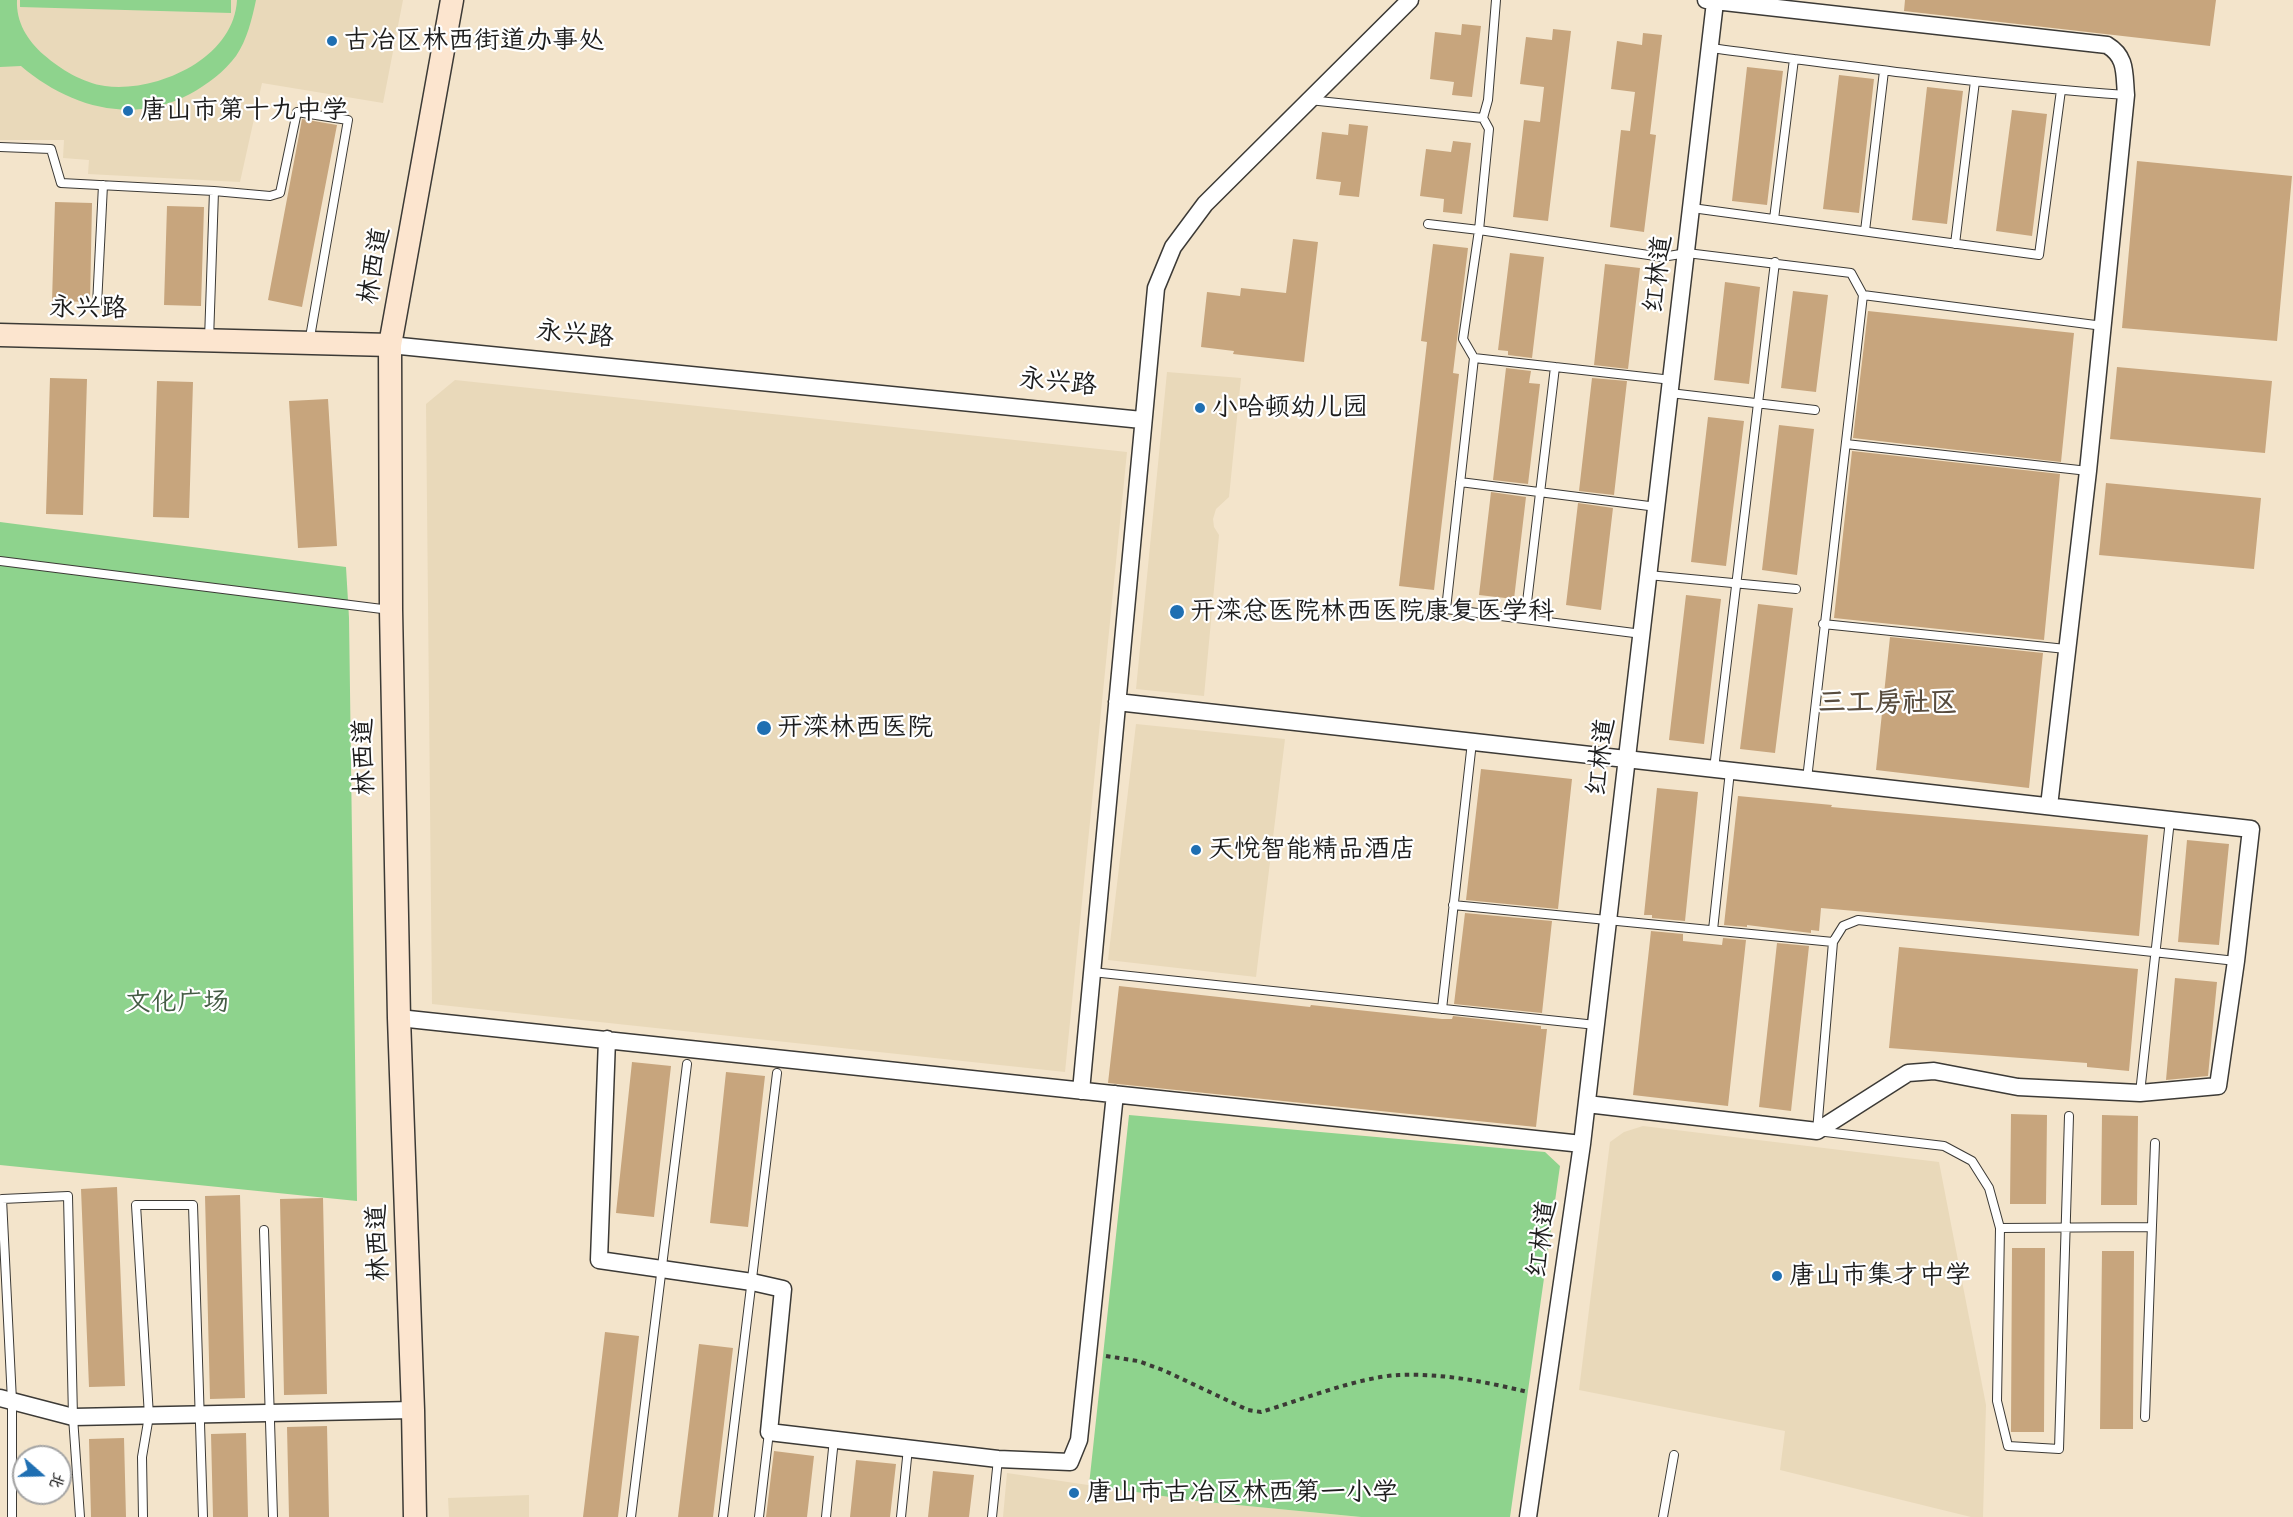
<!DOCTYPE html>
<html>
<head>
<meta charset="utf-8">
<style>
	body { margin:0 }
	#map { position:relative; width:2293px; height:1517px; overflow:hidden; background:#f3e4cb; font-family:Itim,"LXGW WenKai TC",sans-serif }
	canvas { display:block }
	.north { position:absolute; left:12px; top:1445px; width:60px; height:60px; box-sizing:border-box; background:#fff; border:2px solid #a4a4a4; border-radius:50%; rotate:110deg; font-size:16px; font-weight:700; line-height:24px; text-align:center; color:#1c1c1c }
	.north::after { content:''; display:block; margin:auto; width:21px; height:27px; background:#1f6fb2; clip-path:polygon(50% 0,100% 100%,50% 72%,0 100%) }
</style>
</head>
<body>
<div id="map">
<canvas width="2293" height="1517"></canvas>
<div class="north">北</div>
</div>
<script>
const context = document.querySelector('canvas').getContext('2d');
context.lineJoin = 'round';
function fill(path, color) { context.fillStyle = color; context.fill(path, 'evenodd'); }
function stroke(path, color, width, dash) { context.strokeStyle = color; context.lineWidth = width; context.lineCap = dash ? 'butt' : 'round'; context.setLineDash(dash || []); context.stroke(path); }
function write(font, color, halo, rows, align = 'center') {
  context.font = font + ' Itim,"LXGW WenKai TC",sans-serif'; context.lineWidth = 4.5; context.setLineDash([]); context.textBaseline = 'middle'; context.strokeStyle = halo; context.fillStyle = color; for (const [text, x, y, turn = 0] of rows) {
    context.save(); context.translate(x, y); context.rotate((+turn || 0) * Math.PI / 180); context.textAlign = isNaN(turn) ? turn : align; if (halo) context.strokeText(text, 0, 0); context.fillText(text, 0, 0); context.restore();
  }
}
const built = new Path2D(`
	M0 0H403L383 103 262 83 240 182 88 174 89 160 63 158 64 140H0Z
	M1167 372 1241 378 1229 497 1216 509 1213 519 1214 527 1219 535 1204 696 1136 689Z
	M455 380 1127 452 1065 1072 432 1004 426 404Z
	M1136 724 1285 739 1256 977 1108 960Z
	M1643 1126 1939 1162 1986 1405 1983 1517H1971L1780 1470 1785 1431 1579 1390 1610 1142 1624 1132Z
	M1007 1473 1196 1501 1361 1517H1003Z
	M529 1495V1517H449L448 1498Z`);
const green = new Path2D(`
	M0 0H17C16 22 27 40 44 55 60 69 83 83 105 86 156 93 234 59 237 0H256C252 19 247 40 236 56 224 72 208 84 190 94 132 125 69 107 21 66L0 67Z
	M20 0H231V13L20 7Z
	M0 522 346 567 349 618 357 1201 0 1165Z
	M1129 1115 1545 1152 1560 1166 1510 1517H1361L1196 1501 1089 1485Z`);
const building = new Path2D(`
	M1905 0H2216L2210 46 1904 11Z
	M1462 24 1481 26 1472 97 1452 95 1454 82 1430 79 1435 32 1461 35Z
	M1553 29 1571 31 1548 221 1513 217 1524 120 1540 122 1544 87 1520 84 1526 37 1552 40Z
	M1643 33 1662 35 1650 134 1656 135 1644 232 1610 227 1621 130 1630 131 1635 92 1611 89 1617 41 1642 45Z
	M1747 67 1783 71 1767 205 1732 201Z
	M1839 75 1874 79 1859 213 1823 209Z
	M1927 87 1963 91 1947 224 1912 220Z
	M2012 110 2047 114 2032 236 1996 231Z
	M302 119 337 125 302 307 268 300Z
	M1349 124 1368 126 1359 197 1339 195 1341 182 1316 179 1322 132 1348 135Z
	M1453 141 1471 143 1462 214 1443 212 1444 199 1420 196 1426 149 1451 152Z
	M2137 161 2292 176 2277 341 2122 328Z
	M55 202 92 203 90 302 52 301Z
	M167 206 204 207 201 306 164 305Z
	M1293 239 1318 242 1304 362 1233 354 1234 351 1201 347 1207 292 1240 296 1241 288 1286 293Z
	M1433 244 1468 248 1453 373 1459 374 1434 590 1399 586 1427 342 1421 341Z
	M1510 253 1544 257 1532 358 1508 355V351L1498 350Z
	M1605 264 1640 268 1628 369 1594 365Z
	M1725 282 1760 287 1749 384 1714 380Z
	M1793 291 1828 295 1816 392 1781 388Z
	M1868 311 2074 333 2061 462 1853 438Z
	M2117 367 2272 381 2265 453 2110 439Z
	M1506 368 1531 371 1529 383 1540 384 1528 484 1493 480Z
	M50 378 87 379 83 515 46 514Z
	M1592 378 1627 381 1614 495 1579 491Z
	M157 381 193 382 189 518 153 517Z
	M328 399 337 546 298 548 289 401Z
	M1708 417 1744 421 1726 566 1691 562Z
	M1779 425 1814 429 1797 575 1762 570Z
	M1852 451 2060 474 2044 640 1834 618Z
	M2106 483 2261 498 2254 569 2099 555Z
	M1491 492 1526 497 1514 599 1479 595Z
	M1578 503 1613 508 1601 610 1566 605Z
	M1686 595 1721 599 1704 744 1669 740Z
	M1758 604 1793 608 1775 753 1740 749Z
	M1890 637 2043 653 2029 788 1876 770Z
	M1481 769 1572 779 1558 909 1466 900Z
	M1657 788 1698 792 1685 921 1652 918V915H1644Z
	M1738 796 1832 805 1831 807 1886 812 2148 835 2139 936 1821 908 1819 931 1811 930V933L1747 925V927L1724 925Z
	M2187 840 2229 844 2219 945 2178 942Z
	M1465 913 1552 921 1542 1013 1454 1004Z
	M1651 931 1683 934V941L1722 945 1723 938 1746 940 1728 1106 1633 1095Z
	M1777 943 1809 946 1791 1111 1759 1107Z
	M1899 947 2138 969 2129 1071 2087 1067V1063L1889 1048Z
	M2175 978 2217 982 2208 1076 2166 1080Z
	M1119 986 1310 1007 1311 1005 1442 1019H1452L1453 1016 1541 1026V1029H1547L1536 1127 1108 1083Z
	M632 1062 671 1066 654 1217 616 1213Z
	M726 1072 765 1076 748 1227 710 1223Z
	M2011 1114 2047 1115 2046 1204H2010Z
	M2102 1115 2138 1116 2137 1205H2101Z
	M117 1187 125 1386 89 1387 81 1189Z
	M240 1195 245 1398 210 1399 205 1196Z
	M323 1198 327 1394 284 1395 280 1199Z
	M2012 1248H2045L2044 1432H2011V1430Z
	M2102 1251H2134L2133 1429H2100Z
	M605 1332 639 1336 618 1517H583Z
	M699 1344 733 1348 713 1517H678Z
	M327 1426 329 1517H289L287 1427Z
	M246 1433 248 1517H213L211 1434Z
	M124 1438 126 1517H91L89 1439Z
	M774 1451 814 1456 807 1517H766Z
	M856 1460 896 1464 890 1517H850Z
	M933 1471 974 1475 969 1517H928Z`);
const path = new Path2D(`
	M1106 1356 1138 1361 1163 1370 1248 1410 1261 1412C1301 1400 1359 1377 1399 1375 1442 1373 1486 1382 1528 1392`);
const lane = new Path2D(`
	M1710 48C1849 66 1987 85 2126 95
	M1309 100 1483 118 1489 129 1479 230 1662 257 1687 253 1851 273 1863 295 1807 779
	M1483 118 1488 100 1496 0
	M0 147 51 149 61 183 214 191 270 196 280 193 297 112 348 120 309 343
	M1692 208 2039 255 2061 90
	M1774 219 1794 59
	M1428 224 1479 230 1463 339 1474 358 1446 609 1642 634
	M1865 231 1884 71
	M1955 244 1975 81
	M1863 295 2103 326
	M97 305 103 185
	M209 340 214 191
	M1474 358 1672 380
	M1670 393 1815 410
	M1846 444 2088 471
	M1460 482 1657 507
	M0 561 390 610
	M1648 575 1796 589
	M1525 619 1555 367
	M1823 624 2066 649
	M1714 769 1775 262
	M1453 905 1833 942
	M1713 930 1730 771
	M1092 972 1596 1025
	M1442 1009 1472 742
	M2140 1093 2170 820
	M2151 1227 2000 1228 1989 1188 1972 1161 1944 1146 1817 1131 1833 942 1843 926 1858 920 2236 961
	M2000 1228 1997 1401 2008 1446 2059 1449 2069 1116
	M264 1230 273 1517
	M2145 1417 2155 1143
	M12 1517V1401L2 1199 68 1196 73 1417 80 1517
	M143 1517 142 1457 149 1416 136 1205H193L203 1517
	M631 1517 687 1064
	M723 1517 777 1073
	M759 1517 769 1432
	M826 1517 834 1439
	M901 1517 908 1448
	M992 1517 998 1459
	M1663 1517 1674 1455`);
const street = new Path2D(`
	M1706 0 2107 45C2127 57 2124 73 2126 95L2088 471 2049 806
	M390 345 1142 420
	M1117 702 2251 829 2236 961 2218 1086 2140 1093 2018 1087 1934 1071 1908 1073 1817 1131 1587 1104
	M399 1018 1582 1144
	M607 1039 599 1260 752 1282 783 1289 769 1432 998 1459 1070 1462 1079 1440 1115 1094
	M1081 1091 1156 288 1173 247 1205 204 1410 0
	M0 1398 73 1417 413 1410
	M1528 1517 1582 1144 1715 2`);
const secondary = new Path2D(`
	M0 335 390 345
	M415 1517 413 1410 399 1018 391 610 390 345 452 0`);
const markers = [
	[332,41,6,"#1f6fb2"],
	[128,111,6,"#1f6fb2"],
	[1200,408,6,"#1f6fb2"],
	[1177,612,8,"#1f6fb2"],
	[764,728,8,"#1f6fb2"],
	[1196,850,6,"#1f6fb2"],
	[1777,1276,6,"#1f6fb2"],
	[1074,1493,6,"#1f6fb2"]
];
const poiNames = [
	["古冶区林西街道办事处",344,41],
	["唐山市第十九中学",140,111],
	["小哈顿幼儿园",1212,408],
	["开滦总医院林西医院康复医学科",1190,612],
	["开滦林西医院",777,728],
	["天悦智能精品酒店",1208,850],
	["唐山市集才中学",1789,1276],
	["唐山市古冶区林西第一小学",1086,1493]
];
const streetNames = [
	["林西道",375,266,-80],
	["红林道",1659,274,-83],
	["永兴路",88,309,1],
	["永兴路",575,335,6],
	["永兴路",1058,383,6],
	["林西道",365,757,-91],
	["红林道",1602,757,-83],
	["红林道",1543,1239,-82],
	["林西道",379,1243,-92]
];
const parkNames = [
	["文化广场",177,1003]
];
const quarterNames = [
	["三工房社区",1888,704]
];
fill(built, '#e9d9ba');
fill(green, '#8ed38d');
fill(building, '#c7a57d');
stroke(lane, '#3c3a36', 10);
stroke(street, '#3c3a36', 19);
stroke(secondary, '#3c3a36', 25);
stroke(path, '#3c3a36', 4, [4.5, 4.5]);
stroke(lane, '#fff', 8);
stroke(street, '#fff', 16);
stroke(secondary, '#fce5cf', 22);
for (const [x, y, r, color] of markers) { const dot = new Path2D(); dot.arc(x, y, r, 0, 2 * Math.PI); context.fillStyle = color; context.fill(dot); stroke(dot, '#fff', 2); }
write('26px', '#1c1c1c', '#fff', poiNames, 'left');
write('26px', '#1c1c1c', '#fff', streetNames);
write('26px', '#445c44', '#fff', parkNames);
write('bold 28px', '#584c3e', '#fff', quarterNames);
</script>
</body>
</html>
